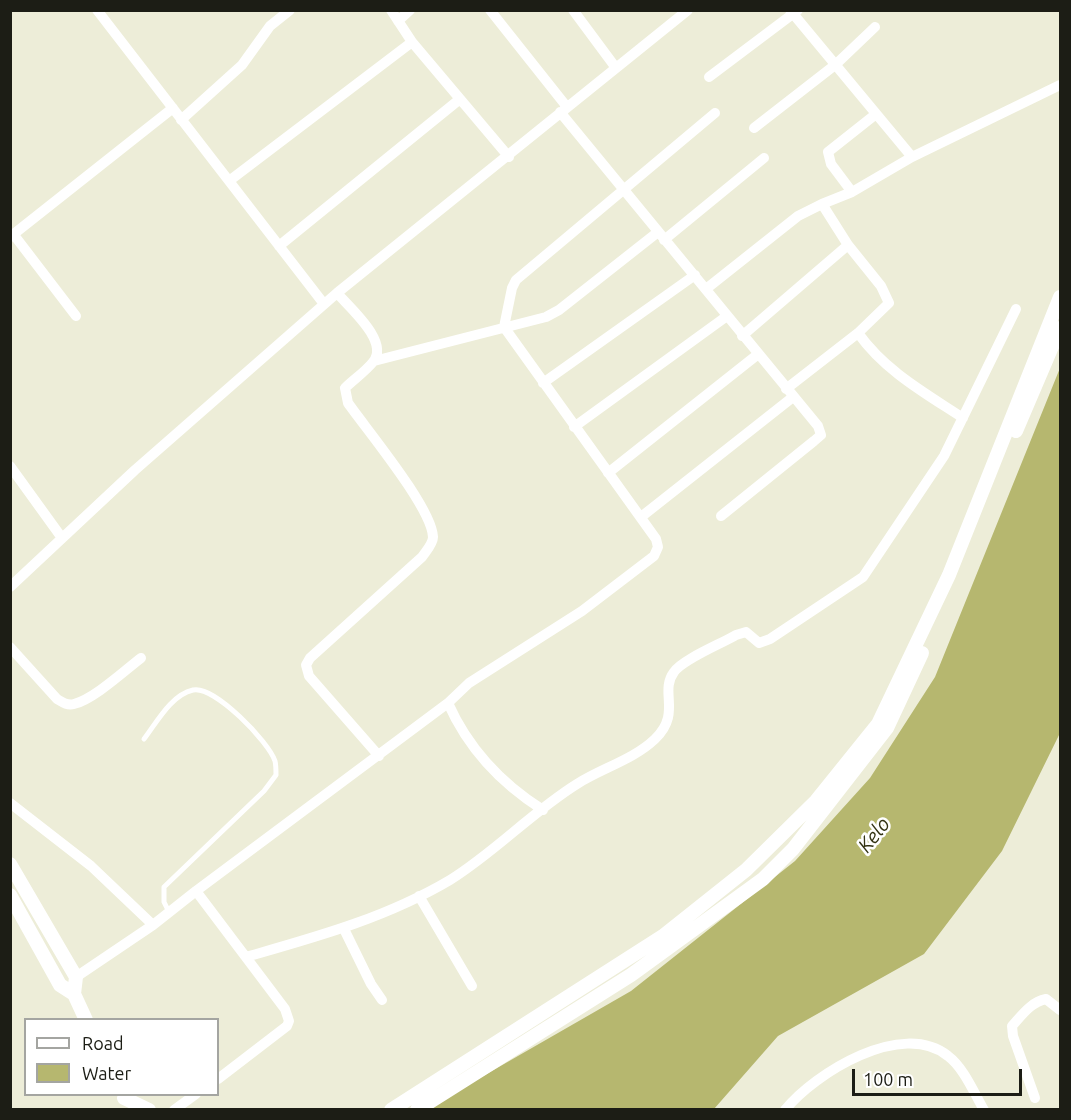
<!DOCTYPE html>
<html>
<head>
<meta charset="utf-8">
<style>
	body { margin:0 }
	#map { position:relative; width:1071px; height:1120px; overflow:hidden; background:#ededd8; font-family:Ubuntu,sans-serif }
	canvas { display:block }
	.frame { position:absolute; inset:0; border:12px solid #1c1d15; pointer-events:none }
	.legend { position:absolute; left:24px; top:1018px; width:195px; height:78px; box-sizing:border-box; background:#fff; border:2px solid #a4a5a1; margin:0; padding:8px 10px; list-style:none; font-size:18px; color:#1c1d15 }
	.legend li { display:flex; align-items:center; gap:12px; height:30px }
	.legend b { width:30px; border:2px solid #a4a5a1 }
	.scale { position:absolute; left:852px; top:1069px; width:170px; height:27px; box-sizing:border-box; border:3px solid #1c1d15; border-top:0; padding-left:8px; font-size:18px; line-height:21px; white-space:nowrap; color:#1c1d15; -webkit-text-stroke:4px #fff; paint-order:stroke }
</style>
</head>
<body>
<div id="map">
<canvas width="1071" height="1120"></canvas>
<div class="frame"></div>
<ul class="legend">
<li><b style="height:8px;background:#fff"></b>Road</li>
<li><b style="height:16px;background:#b6b76f"></b>Water</li>
</ul>
<div class="scale">100 m</div>
</div>
<script>
const context = document.querySelector('canvas').getContext('2d');
context.lineJoin = 'round';
function fill(path, color) { context.fillStyle = color; context.fill(path, 'evenodd'); }
function stroke(path, color, width, dash) { context.strokeStyle = color; context.lineWidth = width; context.lineCap = dash ? 'butt' : 'round'; context.setLineDash(dash || []); context.stroke(path); }
function write(font, color, halo, rows, align = 'center') {
  context.font = font + ' Ubuntu,sans-serif'; context.lineWidth = 5; context.setLineDash([]); context.textBaseline = 'middle'; context.strokeStyle = halo; context.fillStyle = color; for (const [text, x, y, turn = 0] of rows) {
    context.save(); context.translate(x, y); context.rotate((+turn || 0) * Math.PI / 180); context.textAlign = isNaN(turn) ? turn : align; if (halo) context.strokeText(text, 0, 0); context.fillText(text, 0, 0); context.restore();
  }
}
const water = new Path2D(`
	M1060 368V733L1002 851 924 954 778 1036 714 1109 424 1110 631 991 795 861 870 778 935 677Z`);
const lane = new Path2D(`
	M144 739C157 722 171 695 193 690 214 685 269 742 275 761 276 765 276 771 276 775L264 791 164 887V902L169 912`);
const street = new Path2D(`
	M97 10 324 304
	M391 10 412 42 509 157
	M490 10 567 107
	M573 10 616 68
	M790 10 912 157
	M398 21 410 10
	M709 77 798 10
	M560 112 818 426 821 435 814 441 721 516
	M181 120 242 65 270 26 290 10
	M754 128 835 65 875 27
	M229 181 412 42
	M852 192 831 164 828 152 876 114
	M14 235 76 316
	M10 237 173 108
	M664 240 764 158
	M279 246 460 99
	M706 289 798 216 822 204
	M337 293C350 308 390 342 373 362 365 372 354 379 345 388L348 403C367 430 432 508 433 537 433 544 426 551 422 557L310 658 306 665 309 676 379 756
	M858 333C885 371 925 393 963 418
	M742 336 848 245
	M374 361 546 317 559 310 658 232
	M543 383 695 275
	M786 389 858 333 889 303 881 286 848 245 822 204 852 192 912 157 1060 85
	M574 427 727 316
	M10 466 62 538
	M608 473 757 355
	M641 517 793 397
	M10 587 135 470 337 293 688 10
	M10 647 57 699C62 702 67 706 74 704 94 699 124 671 141 658
	M448 703C468 748 502 784 543 810
	M10 803 91 866 153 925
	M196 891 285 1009 289 1021 287 1026 218 1079
	M419 896 472 986
	M344 929 371 984 382 1000
	M246 957C316 937 386 918 450 880 495 852 532 812 577 784 602 768 633 760 655 739 682 713 659 692 674 672 683 659 721 644 736 635L746 632 759 643 770 639 863 577 944 456 1016 309
	M76 977 153 925 196 891 448 703 469 683 582 611 654 556 658 547 656 539 504 327 512 288 516 280 715 113
	M1035 1098 1013 1036 1012 1026C1022 1015 1031 1002 1046 999L1060 1010
	M174 1110 196 1094
	M785 1110C815 1073 902 1019 948 1056 964 1068 974 1093 984 1110`);
const secondary = new Path2D(`
	M1016 431 1060 328
	M10 864 76 977 74 994
	M10 895 60 985 74 994 86 1020
	M124 1098 149 1110
	M391 1110 663 936 746 870 816 801 878 724 949 575 1060 297
	M417 1110 631 975 763 879 793 849 887 728 922 653`);
const waterNames = [
	["Kelo",874,835,-52]
];
fill(water, '#b6b76f');
stroke(lane, '#fff', 5);
stroke(street, '#fff', 10);
stroke(secondary, '#fff', 14);
write('italic 20px', '#333313', '#fff', waterNames);
</script>
</body>
</html>
